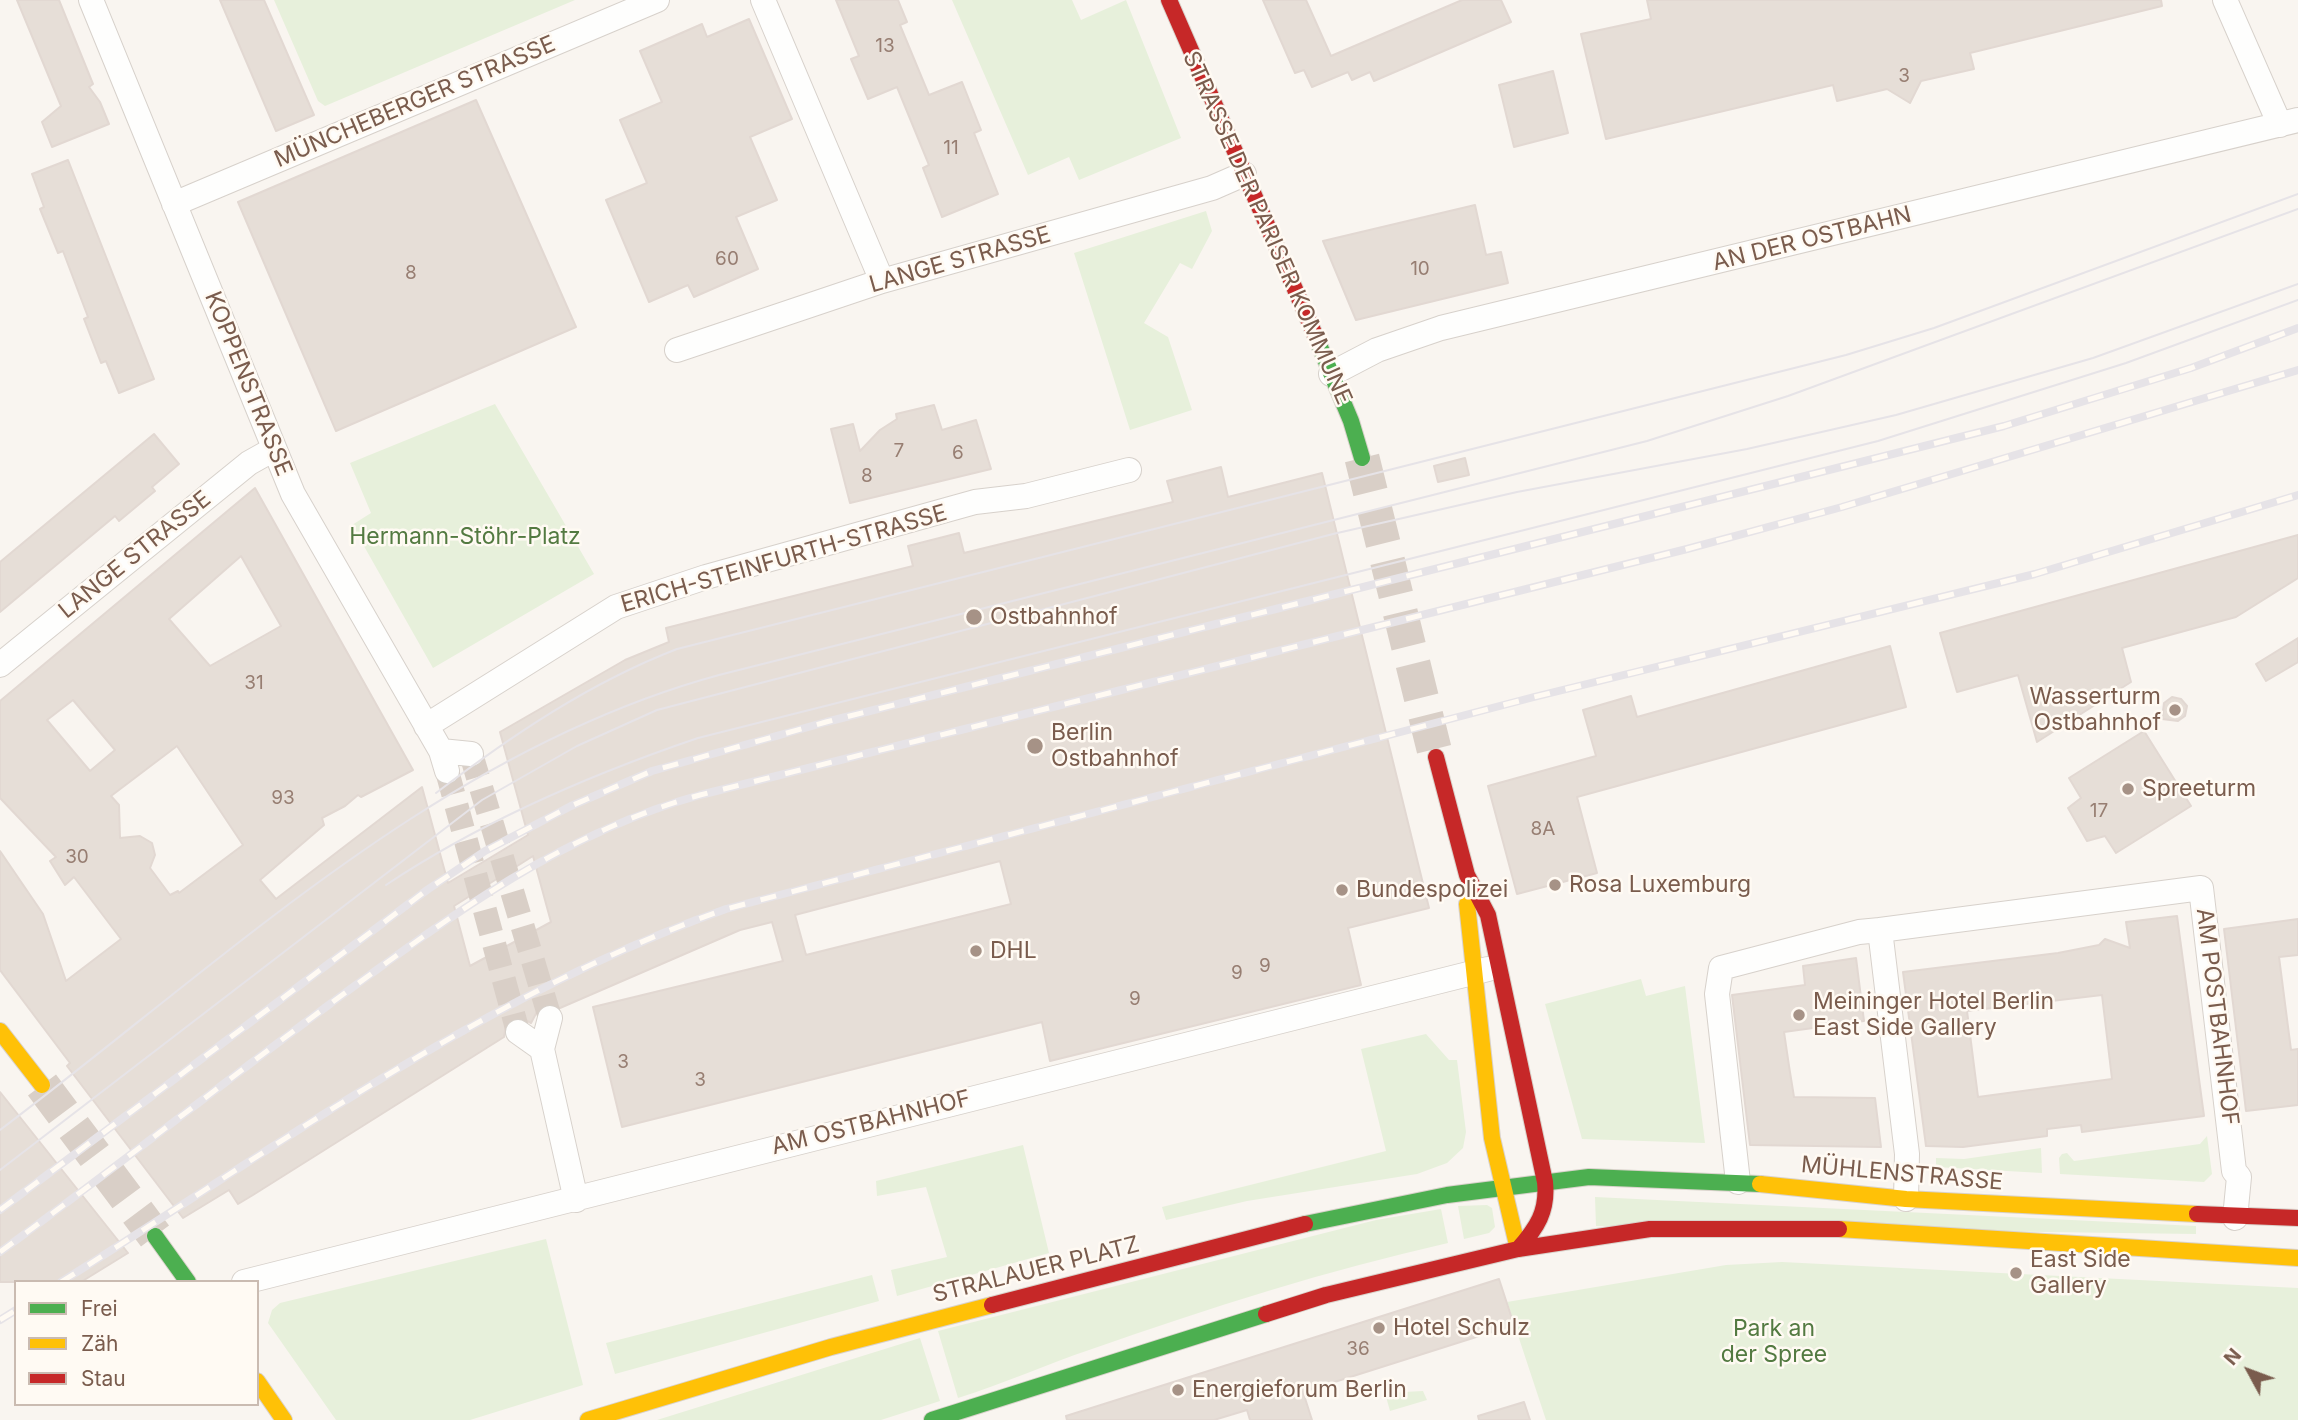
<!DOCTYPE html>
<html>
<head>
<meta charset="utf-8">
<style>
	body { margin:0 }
	#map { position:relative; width:2298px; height:1420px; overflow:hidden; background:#f9f5f0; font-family:Inter,sans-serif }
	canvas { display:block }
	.legend { position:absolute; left:14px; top:1280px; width:245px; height:126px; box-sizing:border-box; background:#fffaf3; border:2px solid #cabbb1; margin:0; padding:9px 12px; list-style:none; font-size:21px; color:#7a5c4d }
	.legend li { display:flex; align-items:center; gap:14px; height:35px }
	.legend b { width:35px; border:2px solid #cabbb1 }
	.north { position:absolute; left:2214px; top:1336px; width:70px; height:70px; -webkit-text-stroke:5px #fffaf3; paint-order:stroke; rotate:311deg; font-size:19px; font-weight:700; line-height:28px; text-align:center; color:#7a5c4d }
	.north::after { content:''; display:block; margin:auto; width:24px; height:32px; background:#7a5c4d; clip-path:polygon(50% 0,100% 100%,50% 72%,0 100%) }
</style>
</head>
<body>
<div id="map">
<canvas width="2298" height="1420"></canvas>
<ul class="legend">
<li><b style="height:9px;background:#4caf50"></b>Frei</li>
<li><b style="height:9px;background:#ffc107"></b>Zäh</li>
<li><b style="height:9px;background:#c62828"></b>Stau</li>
</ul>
<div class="north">N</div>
</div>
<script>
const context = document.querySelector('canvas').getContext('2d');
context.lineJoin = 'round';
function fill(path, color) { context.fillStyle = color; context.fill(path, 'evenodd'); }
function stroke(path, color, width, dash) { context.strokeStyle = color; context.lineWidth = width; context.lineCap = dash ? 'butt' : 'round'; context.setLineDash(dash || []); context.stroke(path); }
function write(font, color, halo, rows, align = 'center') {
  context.font = font + ' Inter,sans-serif'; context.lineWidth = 5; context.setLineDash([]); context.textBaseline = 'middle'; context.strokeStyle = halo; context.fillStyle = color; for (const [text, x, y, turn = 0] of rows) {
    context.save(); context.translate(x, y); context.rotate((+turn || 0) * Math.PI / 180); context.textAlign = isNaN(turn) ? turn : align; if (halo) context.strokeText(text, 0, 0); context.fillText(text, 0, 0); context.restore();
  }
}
const green = new Path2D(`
	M274 0H575L325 106 318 101Z
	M952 0H1072L1081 20 1126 0 1181 138 1079 180 1069 157 1028 175Z
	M1206 211 1212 231 1192 269 1180 263 1144 323 1168 337 1192 410 1130 430 1074 253Z
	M495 404 594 574 433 668 352 525 371 513 350 463Z
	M1641 979 1646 996 1685 986 1705 1143 1582 1139 1545 1004Z
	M1426 1034 1449 1060H1457L1466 1132 1463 1148 1447 1163 1417 1174 1247 1201 1166 1220 1162 1207 1386 1151 1361 1049Z
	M2207 1136 2212 1174 2204 1182 2060 1174 2059 1158 2062 1154 2067 1153 2074 1161 2200 1144Z
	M1023 1145 1049 1253 897 1296 891 1270 947 1257 926 1187 877 1196 876 1181Z
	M2041 1148 2042 1173 1936 1167V1158L1964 1159Z
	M1595 1197 2196 1226V1234L1596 1226Z
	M1487 1205 1492 1208 1495 1227 1489 1233 1464 1239 1458 1206Z
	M1441 1209 1448 1243C1328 1270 1209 1308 1092 1349 1047 1364 1003 1384 958 1398L938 1331 1376 1220Z
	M546 1239 583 1385 470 1420H336L268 1323 272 1310 280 1303Z
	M1782 1262 2298 1288V1420H1546L1507 1302 1726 1265Z
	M872 1275 879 1301 615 1374 606 1343Z
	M920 1338 940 1401 881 1420H657Z
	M1423 1391 1427 1400 1390 1411 1385 1393Z`);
const building = new Path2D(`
	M17 0H59L93 84 89 87 100 102 109 124 52 147 42 122 61 106Z
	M220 0H264L314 115 276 131Z
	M836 0H898L907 22 900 25 929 95 962 82 981 130 974 133 998 194 942 217 923 168 929 165 897 87 868 99 851 59 859 56Z
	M1263 0H1306L1331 56 1462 0H1501L1511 22 1374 81 1370 72 1352 80 1348 72 1312 87 1304 70 1295 73Z
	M1647 0H2161L2162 6 1970 53 1974 69 1921 81 1910 103 1887 89 1837 101 1833 85 1606 139 1581 34 1651 19Z
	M749 19 792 119 750 137 777 200 736 217 758 269 694 297 688 285 649 302 606 200 647 183 620 120 662 102 640 51 702 24 707 37Z
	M1553 71 1568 133 1514 147 1499 85Z
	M476 100 576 327 336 431 238 202Z
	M68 160 154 379 119 393 106 361 101 363 84 319 88 317 63 251 58 253 40 209 44 207 32 174Z
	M1475 205 1486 255 1501 252 1508 283 1356 320 1323 241Z
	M934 405 942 430 976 420 991 469 850 503 831 429 853 424 860 451 880 430 897 419 896 414Z
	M154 434 179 464 152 487 155 491 119 521 115 516 0 612V562Z
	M1465 458 1469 475 1438 482 1434 466Z
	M1221 467 1228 497 1322 473 1429 908 1348 928 1361 985 1050 1061 1042 1022 622 1127 593 1007 783 961 772 922 740 930 560 1008 545 1004 539 1008 531 1023 520 1017 511 1019 506 1024 504 1037 253 1195 238 1204 229 1190 183 1218 67 1066 70 1063 0 970V851L43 914 66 981 121 939 74 877 65 885 50 861 56 857 0 798V701L255 488 413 770 361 797 358 795 345 806 322 818 324 825 260 880 276 899 422 787 448 883 528 835 500 732 625 660 669 642 666 628 913 566 908 546 959 533 964 553 1173 502 1167 481ZM241 556 281 626 210 666 169 619ZM73 700 115 750 90 771 47 720ZM177 746 243 845 179 893 178 891 170 895 150 868 155 855 152 843 140 836 120 838 119 805 111 796ZM533 856 551 922 470 966 454 906ZM1000 861 1011 904 806 955 795 915Z
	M2298 535V578L2236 617 2122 648 2131 682 2037 742 2018 675 1957 692 1940 633Z
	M2298 638V662L2266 681 2256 664Z
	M1890 646 1906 707 1577 797 1597 873 1517 894 1488 786 1596 756 1583 710 1631 696 1637 717Z
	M2172 697 2181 699 2187 706 2185 716 2178 721 2162 719 2164 703Z
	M2144 731 2191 806 2116 853 2105 836 2087 841 2083 834 2068 808 2081 798 2069 778Z
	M2177 916 2204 1116 2082 1132 2081 1125 2047 1129V1136L1963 1147 1926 1146 1903 972 2058 953 2099 945 2105 939 2130 948 2126 922ZM2102 995 2112 1079 1978 1097 1967 1011Z
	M2298 919V955L2279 957 2291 1050 2298 1049V1105L2246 1111 2224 929Z
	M1856 958 1864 1021 1784 1032 1789 1066 1794 1097 1875 1098 1881 1147 1750 1145 1732 995 1805 985 1803 966Z
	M0 1092 128 1253 81 1282H0Z
	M1499 1279 1514 1325 1303 1392 1312 1420H1250L1247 1410 1214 1420H1067L1066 1416Z
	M1524 1402 1530 1420H1479L1478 1416Z`);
const streetTunnel = new Path2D(`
	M471 754 550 1018
	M447 771 518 1032`);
const secondaryTunnel = new Path2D(`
	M1362 458 1436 757
	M42 1085 155 1236`);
const street = new Path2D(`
	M91 0 293 494 441 751 447 771
	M763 0 882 281
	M2225 0 2280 125
	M174 204 657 0
	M677 350 882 281 1212 188 1244 174
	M1331 374 1377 350 1441 328 2298 120
	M0 665 249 463 274 449
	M426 726 616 607 706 577 975 502 1026 496 1129 470
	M441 751 471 754
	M550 1018 542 1049 576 1200
	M518 1032 542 1049
	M1738 1182 1717 994 1721 968 1859 932 1880 930
	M1906 1199 1907 1154 1880 930 2201 888 2234 1171 2239 1177 2235 1218
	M244 1282 1488 969`);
const fast = new Path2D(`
	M1315 335 1351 421 1362 458
	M1305 1224 1447 1195 1589 1177 1760 1184
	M155 1236 188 1282
	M932 1420 1266 1314`);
const slow = new Path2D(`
	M1467 904 1492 1138 1518 1249
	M0 1031 42 1085
	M1760 1184 1906 1199 2197 1214
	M1839 1229 2298 1258
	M257 1381 284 1420
	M588 1420 831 1347 992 1305`);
const jam = new Path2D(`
	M1169 0 1315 335
	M1436 757 1467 875 1488 915 1545 1182C1548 1211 1537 1228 1518 1249
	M2197 1214 2298 1218
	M992 1305 1305 1224
	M1266 1314 1326 1295 1518 1249 1650 1229H1839`);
const tram = new Path2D(`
	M436 793C511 736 589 683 677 649L1846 355 1934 328 2298 194
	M386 885C482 821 589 775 698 738L1878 441 2126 363 2298 300
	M0 1130C224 961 440 751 719 675L1647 441 1788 396 2298 209
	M0 1170 482 800 577 746 657 710 1333 534 1517 492 1747 449 1896 415 2093 358 2298 284`);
const rail = new Path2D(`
	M0 1210 427 890 485 851 571 806 652 771 826 722 2004 426 2191 368 2298 328
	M0 1252C111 1171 219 1086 330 1004 446 919 559 834 700 795L1687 549 1842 507 2298 370
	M61 1282C276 1148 485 994 726 909L1534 697 2035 574 2298 495
	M0 1320 16 1310`);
const markers = [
	[974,617,9,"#a69286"],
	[2175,710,7,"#a69286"],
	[1035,746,9,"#a69286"],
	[2128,789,7,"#a69286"],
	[1555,885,7,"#a69286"],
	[1342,890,7,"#a69286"],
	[976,951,7,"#a69286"],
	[1799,1015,7,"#a69286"],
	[2016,1273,7,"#a69286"],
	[1379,1328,7,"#a69286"],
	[1178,1390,7,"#a69286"]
];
const numberNames = [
	["13",885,46],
	["3",1904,76],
	["11",951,148],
	["60",727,259],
	["10",1420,269],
	["8",411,273],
	["7",899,451],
	["6",958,453],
	["8",867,476],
	["31",254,683],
	["93",283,798],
	["17",2099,811],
	["8A",1543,829],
	["30",77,857],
	["9",1265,966],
	["9",1237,973],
	["9",1135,999],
	["3",623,1062],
	["3",700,1080],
	["36",1358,1349]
];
const streetNames = [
	["MÜNCHEBERGER STRASSE",415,102,-23],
	["STRASSE DER PARISER KOMMUNE",1267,228,66],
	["AN DER OSTBAHN",1812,239,-14],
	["LANGE STRASSE",960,260,-16],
	["KOPPENSTRASSE",248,384,68],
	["LANGE STRASSE",135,555,-39],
	["ERICH-STEINFURTH-STRASSE",784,559,-16],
	["AM POSTBAHNHOF",2217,1017,83],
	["AM OSTBAHNHOF",871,1123,-14],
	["MÜHLENSTRASSE",1902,1174,5],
	["STRALAUER PLATZ",1036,1270,-14]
];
const parkNames = [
	["Hermann-Stöhr-Platz",465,537],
	["Park an",1774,1329],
	["der Spree",1774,1355]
];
const poiNames = [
	["Ostbahnhof",990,617],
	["Wasserturm",2161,697,"right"],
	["Ostbahnhof",2161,723,"right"],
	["Berlin",1051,733],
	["Ostbahnhof",1051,759],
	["Spreeturm",2142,789],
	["Rosa Luxemburg",1569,885],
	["Bundespolizei",1356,890],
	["DHL",990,951],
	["Meininger Hotel Berlin",1813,1002],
	["East Side Gallery",1813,1028],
	["East Side",2030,1260],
	["Gallery",2030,1286],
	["Hotel Schulz",1393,1328],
	["Energieforum Berlin",1192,1390]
];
fill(green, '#e7f0db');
fill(building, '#e6ded7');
stroke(building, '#e2d8d2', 2);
stroke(streetTunnel, '#d9cfc7', 24, [24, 12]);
stroke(secondaryTunnel, '#d9cfc7', 35, [35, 18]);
stroke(street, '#d7d1cb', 26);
stroke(fast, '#d9d2cb', 18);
stroke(slow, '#d9d2cb', 18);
stroke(jam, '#d9d2cb', 18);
stroke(street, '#fefefd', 24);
stroke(fast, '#4caf50', 16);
stroke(slow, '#ffc107', 16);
stroke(jam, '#c62828', 16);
stroke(tram, '#e6e3e7', 2);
stroke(rail, '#e6e3e7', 8);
stroke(rail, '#fffaf3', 5, [16]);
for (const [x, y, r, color] of markers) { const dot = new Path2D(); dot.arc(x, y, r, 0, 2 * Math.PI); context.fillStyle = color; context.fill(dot); stroke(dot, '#fffaf3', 2.5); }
write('19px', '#977e72', null, numberNames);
write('23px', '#7a5c4d', '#fffaf3', streetNames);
write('23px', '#537a41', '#fffaf3', parkNames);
write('23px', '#7a5c4d', '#fffaf3', poiNames, 'left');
</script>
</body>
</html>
